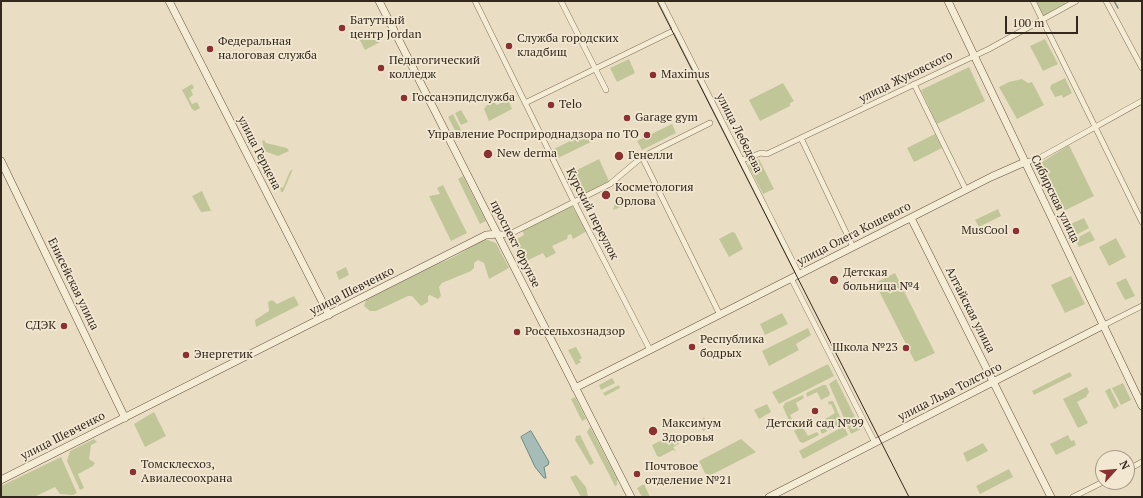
<!DOCTYPE html>
<html>
<head>
<meta charset="utf-8">
<style>
	body { margin:0 }
	#map { position:relative; width:1143px; height:498px; overflow:hidden; background:#e9dec3; font-family:"PT Serif",serif }
	canvas { display:block }
	.frame { position:absolute; inset:0; border:2px solid #33281e; pointer-events:none }
	.north { position:absolute; left:1095px; top:450px; width:40px; height:40px; box-sizing:border-box; background:#f2e8d2; border:1px solid #a69b8a; border-radius:50%; rotate:63deg; font-size:11px; font-weight:700; line-height:16px; text-align:center; color:#33281e }
	.north::after { content:''; display:block; margin:auto; width:14px; height:18px; background:#8b3132; clip-path:polygon(50% 0,100% 100%,50% 72%,0 100%) }
	.scale { position:absolute; left:1005px; top:16px; width:73px; height:18px; box-sizing:border-box; border:2px solid #33281e; border-top:0; padding-left:5px; font-size:12px; line-height:14px; white-space:nowrap; color:#33281e; -webkit-text-stroke:3px #f2e8d2; paint-order:stroke }
</style>
</head>
<body>
<div id="map">
<canvas width="1143" height="498"></canvas>
<div class="frame"></div>
<div class="north">N</div>
<div class="scale">100 m</div>
</div>
<script>
const context = document.querySelector('canvas').getContext('2d');
context.lineJoin = 'round';
function fill(path, color) { context.fillStyle = color; context.fill(path, 'evenodd'); }
function stroke(path, color, width, dash) { context.strokeStyle = color; context.lineWidth = width; context.lineCap = dash ? 'butt' : 'round'; context.setLineDash(dash || []); context.stroke(path); }
function write(font, color, halo, rows, align = 'center') {
  context.font = font + ' "PT Serif",serif'; context.lineWidth = 3.5; context.setLineDash([]); context.textBaseline = 'middle'; context.strokeStyle = halo; context.fillStyle = color; for (const [text, x, y, turn = 0] of rows) {
    context.save(); context.translate(x, y); context.rotate((+turn || 0) * Math.PI / 180); context.textAlign = isNaN(turn) ? turn : align; if (halo) context.strokeText(text, 0, 0); context.fillText(text, 0, 0); context.restore();
  }
}
const green = new Path2D(`
	M1034 1H1065L1066 4 1044 16Z
	M355 31 380 42 365 50Z
	M1045 39 1058 64 1043 71 1030 46Z
	M629 59 635 73 617 82 610 68Z
	M969 67 985 101 937 124 921 90Z
	M1065 78 1072 93 1063 98 1062 95 1055 97 1050 88 1051 85Z
	M1022 79 1028 83 1032 82 1044 105 1017 119 999 87 1009 82Z
	M783 83 794 101 790 103V106L760 121 749 100Z
	M192 84 194 88 191 90 193 95 189 98 192 104 197 102 200 108 195 111 192 109 182 90Z
	M508 99 512 109 489 121 484 109 487 105 494 102 497 105Z
	M461 110 468 122 461 125 455 113Z
	M453 114 463 134 458 136 448 117Z
	M672 124 676 133 642 150 637 141Z
	M586 133 591 142 558 158 554 149Z
	M935 134 942 148 914 162 907 148Z
	M264 140 266 143 287 148 289 151 278 156 267 152 258 156 257 153 263 145 262 141Z
	M1069 145 1094 196 1062 212 1039 164Z
	M599 159 609 181 578 198 567 175Z
	M759 159 774 189 763 194 748 165Z
	M293 169 283 192H281L280 187 283 188 290 171Z
	M463 176 486 221 480 224 458 179Z
	M443 185 467 233 451 241 429 196 440 194 437 188Z
	M202 191 211 211 201 212 192 196Z
	M622 199 630 203 613 210 616 201Z
	M572 206 587 231 573 239 571 234 568 235 567 239 552 246 556 253 546 258 543 253 524 262 513 241 524 235 522 230Z
	M998 209 1001 216 979 227 975 220Z
	M1084 218 1089 228 1074 236 1068 225Z
	M1090 231 1095 240 1079 247 1075 239Z
	M732 232 735 233 743 249 729 257 719 239Z
	M1116 238 1126 257 1109 266 1099 247Z
	M485 239 496 243 509 268 489 279 484 263 478 260 474 263V268L471 271 442 283 439 287 441 296 438 299 430 295 428 296V302L421 306 412 296H408L376 311H370L364 306 366 300 437 264C456 258 469 247 485 239Z
	M346 267 349 275 339 280 336 272Z
	M895 273 935 353 915 362 875 283Z
	M1071 276 1085 304 1065 313 1051 285Z
	M1126 278 1135 296 1125 300 1116 283Z
	M294 296 299 305 256 327 255 320 269 311 268 302 272 300 277 304Z
	M782 313 788 324 765 335 760 324Z
	M808 328 811 335 796 344 799 350 769 366 762 351Z
	M576 347 582 358 579 360 581 362 576 365 568 350Z
	M828 364 834 376 779 404 772 392Z
	M1070 372 1072 376 1034 395 1032 391Z
	M612 378 615 383 601 390 599 385Z
	M836 379 861 429 851 434 829 384Z
	M1123 383 1131 400 1121 405 1112 388Z
	M619 385 620 388 605 396 603 393Z
	M823 385H826L830 393 829 396 821 400 817 392 807 397 806 393Z
	M1087 387 1089 392 1086 397 1077 402 1088 423 1078 428 1063 399Z
	M1110 388 1119 406 1114 409 1105 391Z
	M803 395 804 398 796 403 799 410 790 415 794 423 803 419V422L794 426 791 425 783 407 785 403Z
	M575 397 586 419 582 421 571 399Z
	M831 401H833L842 421 841 424 822 434 820 430 828 426 825 419 835 413 831 404 829 405 828 402Z
	M767 404 771 412 759 419 754 410Z
	M154 412 166 436 145 447 134 424Z
	M704 417 709 428 703 431 699 424Z
	M802 426 808 436 817 432 819 435 803 443 800 442 794 431Z
	M844 426 848 435 803 459 799 451Z
	M590 427 617 479V485L615 486 587 432Z
	M674 434 679 444 673 447 676 451 673 450 660 457 657 456 652 445Z
	M580 435 594 463 590 465 575 440 576 436Z
	M1068 435 1071 441 1074 440 1076 445 1056 455 1050 444Z
	M94 439 97 442 91 445 89 459 95 463 93 466 78 474 84 488 80 490 67 461 70 451Z
	M741 439 756 452 707 477 699 461Z
	M983 443 988 451 967 462 963 453Z
	M61 457 77 493 73 495 60 494 55 487 34 497H1V486Z
	M1009 469 1013 477 980 494 976 486Z
	M576 475 586 487 588 497H581L570 477Z
	M644 484 650 497H642L637 488Z`);
const water = new Path2D(`
	M531 431 549 462 548 465 544 467 546 478H544L535 467 521 437Z`);
const stream = new Path2D(`
	M1114 1 1118 8`);
const street = new Path2D(`
	M475 1 574 202 650 350
	M561 1 606 90
	M661 1 799 274
	M1033 1 1142 222
	M1106 1 1142 68
	M914 84 966 190
	M525 103 675 30
	M801 138 853 247
	M642 157 720 315
	M742 160 761 153 767 154 989 49 1076 1
	M1025 162 1036 160 1142 101
	M498 234 508 235 610 184 642 157 710 123
	M791 278 875 443
	M1104 325 1142 306
	M1127 470 1142 462
	M1073 497 1103 482`);
const secondary = new Path2D(`
	M169 1 329 315
	M379 1 631 497
	M948 1 1142 406
	M1 161 125 418
	M911 218 1051 497
	M575 388 991 177 1025 162
	M1 480 486 235 498 234
	M769 497 1104 325`);
const tram = new Path2D(`
	M657 1 909 497`);
const markers = [
	[342,28,4,"#8b3132"],
	[509,46,4,"#8b3132"],
	[210,49,4,"#8b3132"],
	[381,68,4,"#8b3132"],
	[653,75,4,"#8b3132"],
	[404,98,4,"#8b3132"],
	[551,105,4,"#8b3132"],
	[627,118,4,"#8b3132"],
	[647,135,4,"#8b3132"],
	[488,154,5,"#8b3132"],
	[619,156,5,"#8b3132"],
	[606,195,5,"#8b3132"],
	[1016,231,4,"#8b3132"],
	[834,280,5,"#8b3132"],
	[64,326,4,"#8b3132"],
	[517,332,4,"#8b3132"],
	[692,347,4,"#8b3132"],
	[906,348,4,"#8b3132"],
	[186,355,4,"#8b3132"],
	[815,411,4,"#8b3132"],
	[653,431,5,"#8b3132"],
	[133,472,4,"#8b3132"],
	[637,474,4,"#8b3132"]
];
const poiNames = [
	["Батутный",350,21],
	["центр Jordan",350,35],
	["Служба городских",517,39],
	["кладбищ",517,53],
	["Федеральная",218,42],
	["налоговая служба",218,56],
	["Педагогический",389,61],
	["колледж",389,75],
	["Maximus",661,75],
	["Госсанэпидслужба",412,98],
	["Telo",559,105],
	["Garage gym",635,118],
	["Управление Росприроднадзора по ТО",639,135,"right"],
	["New derma",497,154],
	["Генелли",628,156],
	["Косметология",615,188],
	["Орлова",615,202],
	["MusCool",1008,231,"right"],
	["Детская",843,273],
	["больница №4",843,287],
	["СДЭК",56,326,"right"],
	["Россельхознадзор",525,332],
	["Республика",700,340],
	["бодрых",700,354],
	["Школа №23",898,348,"right"],
	["Энергетик",194,355],
	["Максимум",662,424],
	["Здоровья",662,438],
	["Детский сад №99",815,424,"center"],
	["Томсклесхоз,",141,465],
	["Авиалесоохрана",141,479],
	["Почтовое",645,467],
	["отделение №21",645,481]
];
const streetNames = [
	["улица Жуковского",906,77,-26],
	["улица Лебедева",739,133,63],
	["улица Герцена",259,153,63],
	["Сибирская улица",1055,199,64],
	["Курский переулок",592,214,63],
	["улица Олега Кошевого",854,234,-27],
	["проспект Фрунзе",515,244,63],
	["Енисейская улица",73,284,64],
	["улица Шевченко",352,291,-27],
	["Алтайская улица",970,310,63],
	["улица Льва Толстого",950,392,-27],
	["улица Шевченко",63,436,-27]
];
fill(green, '#c1c698');
fill(water, '#a5bdb6');
stroke(water, '#6d8a82', 1);
stroke(stream, '#6d8a82', 1.5);
stroke(street, '#82705b', 6);
stroke(secondary, '#64513f', 8);
stroke(street, '#f5ecd5', 5);
stroke(secondary, '#f5ecd5', 7);
stroke(tram, '#33281e', 1);
for (const [x, y, r, color] of markers) { const dot = new Path2D(); dot.arc(x, y, r, 0, 2 * Math.PI); context.fillStyle = color; context.fill(dot); stroke(dot, '#f2e8d2', 1.5); }
write('12px', '#33281e', '#f2e8d2', poiNames, 'left');
write('12px', '#33281e', '#f2e8d2', streetNames);
</script>
</body>
</html>
